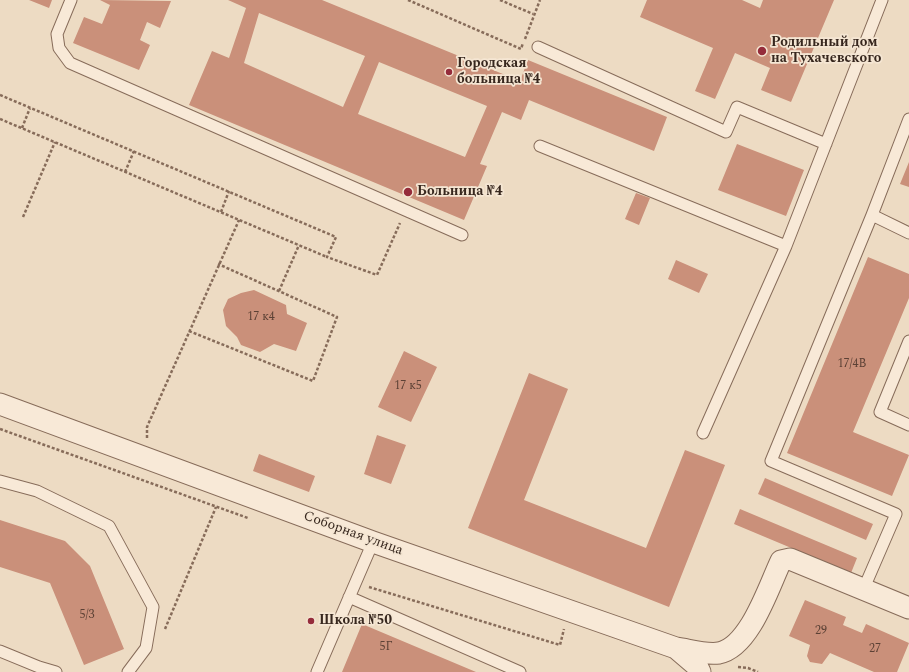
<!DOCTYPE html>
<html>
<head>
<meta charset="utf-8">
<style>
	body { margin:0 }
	canvas { display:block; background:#eddbc3 }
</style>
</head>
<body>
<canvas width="909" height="672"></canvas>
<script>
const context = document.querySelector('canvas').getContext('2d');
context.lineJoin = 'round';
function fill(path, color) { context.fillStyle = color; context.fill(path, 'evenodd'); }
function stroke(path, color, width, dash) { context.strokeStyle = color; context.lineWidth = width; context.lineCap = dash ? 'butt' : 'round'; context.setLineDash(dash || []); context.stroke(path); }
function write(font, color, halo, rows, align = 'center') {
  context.font = font + ' Spectral,serif'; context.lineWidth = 3.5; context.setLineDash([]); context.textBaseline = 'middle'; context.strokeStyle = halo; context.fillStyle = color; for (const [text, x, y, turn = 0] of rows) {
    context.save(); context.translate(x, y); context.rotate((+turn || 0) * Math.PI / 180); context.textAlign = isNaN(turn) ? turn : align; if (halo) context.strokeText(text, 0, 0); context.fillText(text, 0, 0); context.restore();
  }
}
const building = new Path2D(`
	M29 0H52L49 8Z
	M100 0 171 1 160 28 147 22 140 40 150 45 139 70 73 43 84 17 102 24 110 5Z
	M228 0H322L520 81 528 60 667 117 654 151 529 100 521 120 502 112 480 164 487 166 464 220 189 105 212 51 229 58 246 8ZM259 13 365 56 343 107 244 63ZM379 62 487 106 465 157 358 114Z
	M647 0H742L760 8 763 0H834L791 102 761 90 770 68 735 53 715 99 695 91 713 48 640 17Z
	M737 144 804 170 786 216 718 190Z
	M909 162V187L900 184Z
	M636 193 650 198 639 225 625 219Z
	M868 257 909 274V298L853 432 909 455 892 496 787 453Z
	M676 260 708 274 699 293 668 279Z
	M254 290 286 305 287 314 307 323 296 351 274 344 260 352 241 345 237 337 226 326 223 310 228 299 241 293Z
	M404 351 437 367 411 422 378 407Z
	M529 373 568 389 524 500 646 548 685 450 725 465 669 607 468 528Z
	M377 435 406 445 391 484 364 474Z
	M259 454 315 476 309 492 253 471Z
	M765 478 873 524 866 540 758 494Z
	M740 509 857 558 851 573 734 524Z
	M0 520 65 541 90 566 124 649 84 665 50 583 0 567Z
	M805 600 846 617 843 625 862 633 866 624 909 643 897 672H874L830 653 822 664 810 662 807 656 810 645 789 636Z
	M362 624 476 672H342Z`);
const path = new Path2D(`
	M408 0 521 49 523 43
	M500 0 533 14
	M525 39 540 0
	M0 95 336 237 327 257 377 275 400 223
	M0 119 327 257
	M22 128 30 108
	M125 172 134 151
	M221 212 229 191
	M23 217 55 142
	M279 291 299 245
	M189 331 313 381 337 317 218 264
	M0 429 248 518
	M147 438V427L239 220
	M369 587 560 645 564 629
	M165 629 216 507
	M738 667 748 668 758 672`);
const service = new Path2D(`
	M71 0 57 34 59 48 70 63 462 235
	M538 47 726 132 737 107 826 144
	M540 146 786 246
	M872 215 909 233
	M909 341 880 412 909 425
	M703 433 786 246 882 0
	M0 481 37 491 109 526 153 607 146 648 128 672
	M864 588 896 514 771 461 872 215 909 119
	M349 597 520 672
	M0 651 39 667 56 672
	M317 672 373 542`);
const minor = new Path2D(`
	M0 404 373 542 676 648 697 666 700 672
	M676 648C690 650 705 655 719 653 750 647 769 586 781 561L790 559 909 608`);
const markers = [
	[762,51,5,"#952c3b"],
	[449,72,4,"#952c3b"],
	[408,192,5,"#952c3b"],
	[311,621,4,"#952c3b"]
];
const numberNames = [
	["17 к4",261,318],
	["17/4В",852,365],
	["17 к5",408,387],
	["5/3",87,616],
	["29",821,632],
	["5Г",386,648],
	["27",875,650]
];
const poiNames = [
	["Родильный дом",771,43],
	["на Тухачевского",771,59],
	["Городская",457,64],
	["больница №4",457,80],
	["Больница №4",417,192],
	["Школа №50",319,621]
];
const streetNames = [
	["Соборная улица",353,534,20]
];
fill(building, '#ca907a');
stroke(service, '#876c5a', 13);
stroke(minor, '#876c5a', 23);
stroke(path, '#876c5a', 2.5, [3, 2]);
stroke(service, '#f8e9d7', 11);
stroke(minor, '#f8e9d7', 21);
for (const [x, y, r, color] of markers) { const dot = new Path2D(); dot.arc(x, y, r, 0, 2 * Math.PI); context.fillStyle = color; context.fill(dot); stroke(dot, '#f5e6d3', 1.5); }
write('12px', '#5c4135', null, numberNames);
write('bold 14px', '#37271e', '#f5e6d3', poiNames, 'left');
write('14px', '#37271e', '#f5e6d3', streetNames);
</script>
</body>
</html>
